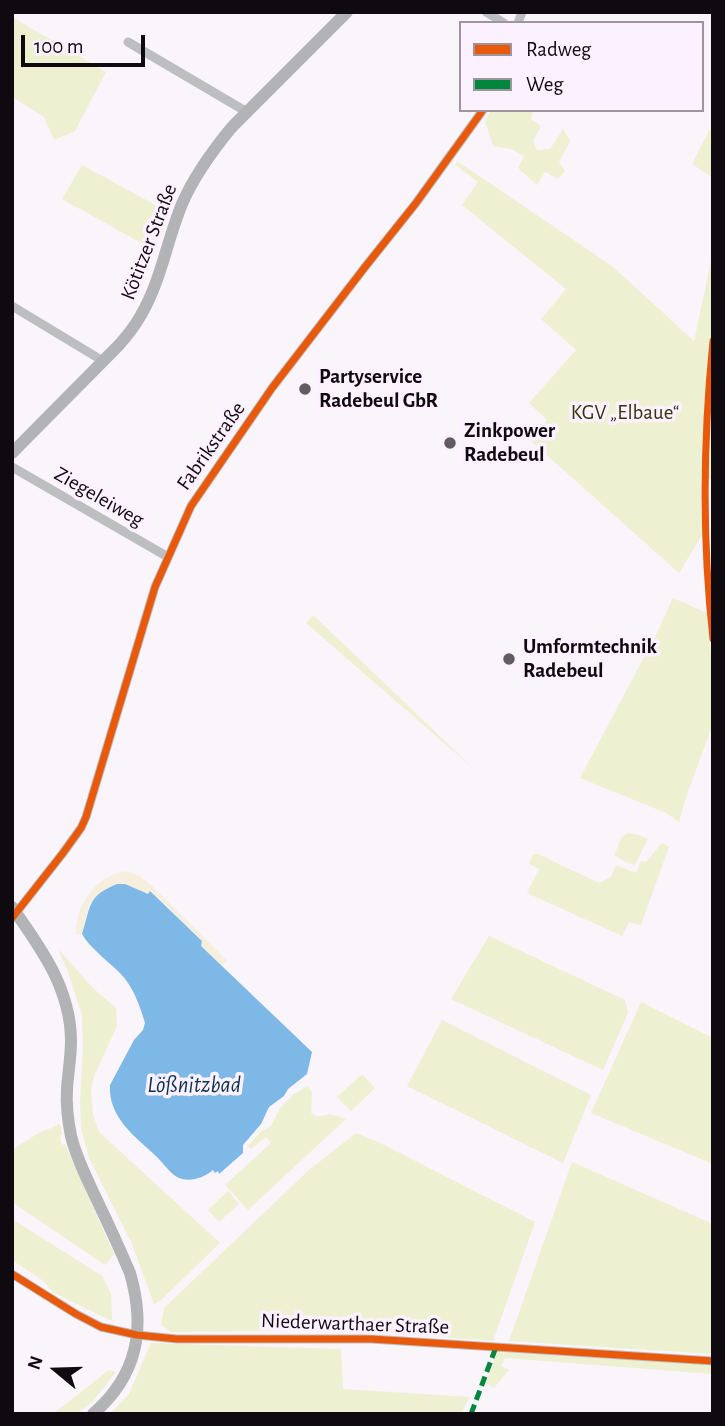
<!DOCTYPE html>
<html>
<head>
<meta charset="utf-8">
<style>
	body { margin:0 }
	#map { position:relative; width:725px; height:1426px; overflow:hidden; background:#faf4fb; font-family:"Alegreya Sans",sans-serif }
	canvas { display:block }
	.frame { position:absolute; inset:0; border:14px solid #0e0a0f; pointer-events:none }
	.legend { position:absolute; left:459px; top:21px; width:245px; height:91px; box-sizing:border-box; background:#fcf1fe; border:2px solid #9d959e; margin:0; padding:9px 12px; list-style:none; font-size:21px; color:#0e0a0f }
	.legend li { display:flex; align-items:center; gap:14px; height:35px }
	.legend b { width:35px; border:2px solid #9d959e }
	.north { position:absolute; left:21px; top:1335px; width:70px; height:70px; -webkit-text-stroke:5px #fcf1fe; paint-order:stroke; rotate:289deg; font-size:19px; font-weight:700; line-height:28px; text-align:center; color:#0e0a0f }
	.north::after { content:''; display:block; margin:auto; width:24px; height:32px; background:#0e0a0f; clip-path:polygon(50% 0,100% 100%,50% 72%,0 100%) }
	.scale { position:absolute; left:21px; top:35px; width:124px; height:32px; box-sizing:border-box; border:4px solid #0e0a0f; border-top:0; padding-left:9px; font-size:21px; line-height:24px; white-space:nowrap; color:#0e0a0f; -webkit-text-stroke:5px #fcf1fe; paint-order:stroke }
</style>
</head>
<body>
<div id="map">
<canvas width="725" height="1426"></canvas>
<div class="frame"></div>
<ul class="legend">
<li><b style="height:9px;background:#e8590c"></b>Radweg</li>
<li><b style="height:9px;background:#00873e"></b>Weg</li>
</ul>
<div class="north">N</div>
<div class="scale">100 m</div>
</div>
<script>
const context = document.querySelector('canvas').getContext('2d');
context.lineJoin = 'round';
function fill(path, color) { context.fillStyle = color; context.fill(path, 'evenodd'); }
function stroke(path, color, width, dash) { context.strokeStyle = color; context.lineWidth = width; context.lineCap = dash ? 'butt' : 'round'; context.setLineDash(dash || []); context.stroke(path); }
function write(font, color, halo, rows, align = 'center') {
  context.font = font + ' "Alegreya Sans",sans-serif'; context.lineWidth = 7; context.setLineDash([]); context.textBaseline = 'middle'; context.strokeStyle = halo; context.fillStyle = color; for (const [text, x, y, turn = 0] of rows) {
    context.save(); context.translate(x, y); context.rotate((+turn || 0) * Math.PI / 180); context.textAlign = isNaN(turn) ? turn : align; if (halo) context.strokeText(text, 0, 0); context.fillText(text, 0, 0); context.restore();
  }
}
const green = new Path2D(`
	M12 17 106 72 75 131 54 140 44 117 12 97Z
	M491 110H533L531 119 541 126 533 141 537 150 550 149 563 129 570 141 559 162 565 171 558 179 545 172 537 185 518 168 524 156 511 149 493 146 485 121Z
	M710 129 713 131V178L692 164Z
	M457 161 612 266 694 341 713 252V478L703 479 702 535 679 573 530 440 547 420 529 403 576 350 541 319 566 289 462 205 478 182 455 165Z
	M82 165 170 213 150 248 62 199Z
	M673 598 707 613 713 682V724L685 800 679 822 666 813 580 778 659 629Z
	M313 615 474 769 306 623Z
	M628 833 639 835 648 839 635 865 626 862 614 855 622 837Z
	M662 843 669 847 641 925 629 922 622 936 527 893 539 869 529 864 533 854H538L599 883 611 877 616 865 636 873 641 861 646 862Z
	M489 936 625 1000 628 1013 603 1070 451 999Z
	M58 949 93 988 116 1008 117 1026 94 1076 91 1090 93 1115 99 1132 220 1243 161 1300 154 1304 132 1244 89 1158 81 1128 80 1102 83 1050 82 1015 68 972Z
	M641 1002 713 1038V1164L591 1113Z
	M442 1020 591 1095 563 1163 407 1086Z
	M362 1074 375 1088 351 1111 337 1097Z
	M308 1086 312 1093 311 1113 318 1117 330 1114 346 1119 248 1210 225 1185 271 1143 266 1137 251 1149 248 1146 261 1131 271 1126 280 1108 294 1094Z
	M60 1124 62 1133 60 1139 62 1145 65 1144 114 1254 105 1265 12 1202V1150L37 1134Z
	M356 1133 380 1143 535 1222 493 1341 353 1330 171 1332 161 1325 164 1308 309 1170Z
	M572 1162 713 1224V1354L509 1341Z
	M228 1191 239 1204 219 1222 208 1210Z
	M12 1219 102 1276 111 1294 112 1321 54 1293 42 1280 12 1260Z
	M151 1343 341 1349 343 1389 470 1397 461 1414H110L129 1394Z
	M497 1352 713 1365V1374L505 1358 501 1366 509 1370 494 1388 486 1384Z
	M109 1370 116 1372 93 1401 79 1412 53 1414Z`);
const sand = new Path2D(`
	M125 871 140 876 152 886 227 960 222 966 201 946 202 940 151 891 149 894 136 889 107 888 90 902 82 934H76C77 903 94 878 125 871Z`);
const water = new Path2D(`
	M117 884H125L148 894 150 891 202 941 201 946 312 1052 307 1074 288 1089 284 1096 269 1107 261 1124 243 1145V1153L219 1174 218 1171 215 1173 213 1170C204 1178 188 1183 177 1177 170 1173 163 1163 157 1157 136 1137 108 1118 110 1085L134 1040 143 1030 145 1023C140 1006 133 986 120 973 107 960 90 948 82 934 91 906 87 896 117 884Z`);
const street = new Path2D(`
	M486 12 504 23
	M518 23 522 12
	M128 42 247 112
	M12 306 103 361
	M12 467 168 557
	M12 918 63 853 81 828 86 817 155 587 191 506 272 388 365 267 416 203 483 110
	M12 1274 76 1314 101 1327 137 1335 177 1339H371L713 1361`);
const secondary = new Path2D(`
	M12 453 119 345C127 336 135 326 141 315 161 281 167 240 182 204 194 176 213 150 232 127L347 12
	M12 907C41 948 71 989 71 1041 71 1057 68 1073 67 1089 66 1105 68 1121 71 1136 76 1157 86 1177 95 1196 107 1221 119 1247 130 1273 146 1328 138 1375 93 1414`);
const quiet = new Path2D(`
	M471 1414 496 1347`);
const cycleway = new Path2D(`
	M713 341C703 440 702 540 713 639
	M12 918 63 853 81 828 86 817 155 587 191 506 272 388 365 267 416 203 483 110
	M12 1274 76 1314 101 1327 137 1335 177 1339H371L713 1361`);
const markers = [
	[305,389,7,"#615c62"],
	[450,443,7,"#615c62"],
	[509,659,7,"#615c62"]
];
const streetNames = [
	["Kötitzer Straße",149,242,-69],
	["Fabrikstraße",211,446,-55],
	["Ziegeleiweg",99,497,30],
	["Niederwarthaer Straße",355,1324,2]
];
const poiNames = [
	["Partyservice",319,377],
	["Radebeul GbR",319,401],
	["Zinkpower",464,431],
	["Radebeul",464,455],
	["Umformtechnik",523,647],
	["Radebeul",523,671]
];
const parkNames = [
	["KGV „Elbaue“",625,413]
];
const waterNames = [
	["Lößnitzbad",194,1085]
];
fill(green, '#eef0d2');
fill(sand, '#f7efde');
fill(water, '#7db8e7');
stroke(street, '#bcbebf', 9);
stroke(secondary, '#b1b3b4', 12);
stroke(quiet, '#00873e', 5, [10, 5]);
stroke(cycleway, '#e8590c', 7);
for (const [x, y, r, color] of markers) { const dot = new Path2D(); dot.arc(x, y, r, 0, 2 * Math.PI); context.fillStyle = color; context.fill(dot); stroke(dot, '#fcf1fe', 2.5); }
write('21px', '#0e0a0f', '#fcf1fe', streetNames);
write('bold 21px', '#0e0a0f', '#fcf1fe', poiNames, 'left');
write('21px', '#313509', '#fcf1fe', parkNames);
write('italic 23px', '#0c314b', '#fcf1fe', waterNames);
</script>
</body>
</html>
